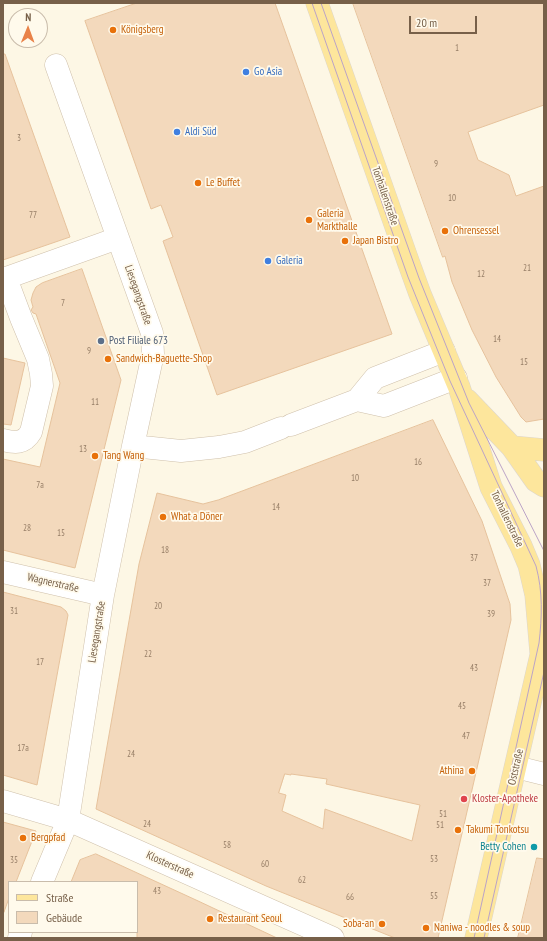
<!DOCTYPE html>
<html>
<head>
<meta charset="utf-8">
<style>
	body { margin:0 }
	#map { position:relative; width:547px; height:941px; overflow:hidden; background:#fdf7e5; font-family:"PT Sans Narrow",sans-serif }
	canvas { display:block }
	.frame { position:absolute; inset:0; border:4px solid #776049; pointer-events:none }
	.legend { position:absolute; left:8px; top:881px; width:130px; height:52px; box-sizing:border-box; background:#fffaec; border:1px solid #c9bcab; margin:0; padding:5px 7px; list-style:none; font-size:12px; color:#776049 }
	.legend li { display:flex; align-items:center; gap:8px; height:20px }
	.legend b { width:20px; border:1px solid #c9bcab }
	.north { position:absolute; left:8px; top:8px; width:40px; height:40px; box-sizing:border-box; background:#fffaec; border:1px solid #c9bcab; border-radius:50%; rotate:1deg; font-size:11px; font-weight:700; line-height:16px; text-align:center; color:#776049 }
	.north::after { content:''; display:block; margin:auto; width:14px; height:18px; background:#e98248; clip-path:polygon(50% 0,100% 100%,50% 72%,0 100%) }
	.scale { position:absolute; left:409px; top:16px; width:68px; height:18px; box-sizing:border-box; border:2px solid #776049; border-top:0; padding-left:5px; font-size:12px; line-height:14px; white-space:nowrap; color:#776049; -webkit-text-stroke:3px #fffaec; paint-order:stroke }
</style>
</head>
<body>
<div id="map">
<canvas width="547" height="941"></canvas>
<div class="frame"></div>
<ul class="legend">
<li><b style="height:5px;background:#fde69c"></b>Straße</li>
<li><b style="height:11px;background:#f3d9bc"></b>Gebäude</li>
</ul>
<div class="north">N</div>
<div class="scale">20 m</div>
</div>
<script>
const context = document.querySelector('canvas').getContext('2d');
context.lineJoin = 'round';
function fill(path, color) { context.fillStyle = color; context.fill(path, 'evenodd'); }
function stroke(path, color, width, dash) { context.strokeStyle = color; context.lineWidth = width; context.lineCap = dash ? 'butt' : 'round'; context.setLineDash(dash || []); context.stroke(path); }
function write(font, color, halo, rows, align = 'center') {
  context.font = font + ' "PT Sans Narrow",sans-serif'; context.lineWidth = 3.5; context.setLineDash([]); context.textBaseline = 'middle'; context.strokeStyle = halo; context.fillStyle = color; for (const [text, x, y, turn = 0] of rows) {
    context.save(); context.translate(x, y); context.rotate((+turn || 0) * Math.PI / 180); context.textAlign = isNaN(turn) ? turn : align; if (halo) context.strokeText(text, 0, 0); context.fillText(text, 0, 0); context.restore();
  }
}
const building = new Path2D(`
	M137 3H275L392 334 217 395 163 241 173 237 161 205 151 209 85 21Z
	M353 3H544V105L468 132 478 160 509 175 516 196 544 186V419L526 422 521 417 496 377 472 330 452 282 445 256 443 257Z
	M3 54H5L70 237 3 260Z
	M82 269 121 380 75 568 3 550V459L40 467 60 383 36 314 33 313 31 310 33 307 31 300 33 293 36 287 42 283Z
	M3 358 25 363 11 425 3 424Z
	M433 420 482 521 510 604 511 620 438 938H395L266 886 96 809 139 564 157 493 203 504 218 500ZM285 774 291 775V774L327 779 326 784 420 805 412 841 325 809 323 829 282 811 286 795 279 793Z
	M3 592 61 607 66 611 68 615 37 785 3 775Z
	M3 822 36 831 16 882H9V898L4 912Z
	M96 854 196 900 277 938H137V882H71L80 860Z
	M537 858 544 859V938H518Z`);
const minor = new Path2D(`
	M56 65 152 333 153 354 133 446
	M357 400 384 406 456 378
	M291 425 357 400 375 378 444 351
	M3 440C15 443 24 444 31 432L42 386 41 374 38 359 21 318 6 278 118 238
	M3 572 103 595
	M516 767 544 774
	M3 801 68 820 333 938
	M42 882 68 820 103 595 133 446 181 451 219 447 245 442 281 428
	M19 938 21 932`);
const major = new Path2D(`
	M317 3 408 261 420 294 459 387 491 487 521 546 529 565 536 595 541 653
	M467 400 512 447 536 481 544 486
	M512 447 544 450
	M476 938 544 642`);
const tram = new Path2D(`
	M312 3 408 277 450 381 536 566C543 592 542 617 539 643L474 938
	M321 3 419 278 469 403 544 551
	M484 938 544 672`);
const markers = [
	[113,30,4,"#e8710a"],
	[246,72,4,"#3f7fe0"],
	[177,132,4,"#3f7fe0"],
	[198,183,4,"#e8710a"],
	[309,220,4,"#e8710a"],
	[445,231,4,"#e8710a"],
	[345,241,4,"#e8710a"],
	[268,261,4,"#3f7fe0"],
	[101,341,4,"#5c6f8a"],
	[108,359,4,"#e8710a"],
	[95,456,4,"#e8710a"],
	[163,517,4,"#e8710a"],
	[472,771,4,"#e8710a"],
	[464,799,4,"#e0444e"],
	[458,830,4,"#e8710a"],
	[23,838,4,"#e8710a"],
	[534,847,4,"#0f9aa8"],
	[210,919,4,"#e8710a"],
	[382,924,4,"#e8710a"],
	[426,928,4,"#e8710a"]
];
const numberNames = [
	["1",457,48],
	["3",19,138],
	["9",436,164],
	["10",452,198],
	["77",33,215],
	["21",527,268],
	["12",481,274],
	["7",63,303],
	["14",497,339],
	["9",89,351],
	["15",524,362],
	["11",95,402],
	["13",83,449],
	["16",418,462],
	["10",355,478],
	["7a",40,485],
	["14",276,507],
	["28",27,528],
	["15",61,533],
	["18",165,550],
	["37",474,558],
	["37",487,583],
	["20",158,606],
	["31",14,611],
	["39",491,614],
	["22",148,654],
	["17",40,662],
	["43",474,668],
	["45",462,706],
	["47",466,736],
	["17a",23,748],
	["24",131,754],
	["51",443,814],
	["24",147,824],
	["51",440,825],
	["58",227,845],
	["53",434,859],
	["35",14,860],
	["60",265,864],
	["62",302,880],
	["43",157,891],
	["55",434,896],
	["66",350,897]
];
const foodNames = [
	["Königsberg",121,30],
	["Le Buffet",206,183],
	["Galeria",317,214],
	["Markthalle",317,227],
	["Ohrensessel",453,231],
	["Japan Bistro",353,241],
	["Sandwich-Baguette-Shop",116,359],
	["Tang Wang",103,456],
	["What a Döner",171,517],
	["Athina",464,771,"right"],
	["Takumi Tonkotsu",466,830],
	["Bergpfad",31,838],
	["Restaurant Seoul",218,919],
	["Soba-an",374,924,"right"],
	["Naniwa - noodles & soup",434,928]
];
const shopNames = [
	["Go Asia",254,72],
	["Aldi Süd",185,132],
	["Galeria",276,261]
];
const streetNames = [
	["Tonhallenstraße",385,196,71],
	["Liesegangstraße",138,295,71],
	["Tonhallenstraße",507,519,64],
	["Wagnerstraße",53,583,13],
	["Liesegangstraße",97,632,-81],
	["Oststraße",516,767,-77],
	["Klosterstraße",170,865,24]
];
const serviceNames = [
	["Post Filiale 673",109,341]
];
const healthNames = [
	["Kloster-Apotheke",472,799]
];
const cultureNames = [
	["Betty Cohen",526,847]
];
fill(building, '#f3d9bc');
stroke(building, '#e6c29c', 1);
stroke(minor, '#cfc0ab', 23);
stroke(major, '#dcd6d0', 23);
stroke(minor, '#fff', 22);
stroke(major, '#fde69c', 22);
stroke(tram, '#bba3c7', 1);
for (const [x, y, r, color] of markers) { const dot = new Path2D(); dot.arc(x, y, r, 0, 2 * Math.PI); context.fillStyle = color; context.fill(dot); stroke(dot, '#fffaec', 1.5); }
write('9px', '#967e66', null, numberNames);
write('11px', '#c56008', '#fffaec', foodNames, 'left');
write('11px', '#366cbe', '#fffaec', shopNames, 'left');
write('11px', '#776049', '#fffaec', streetNames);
write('11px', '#4e5e75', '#fffaec', serviceNames, 'left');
write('11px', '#be3a42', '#fffaec', healthNames, 'left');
write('11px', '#0d838f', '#fffaec', cultureNames, 'right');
</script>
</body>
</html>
